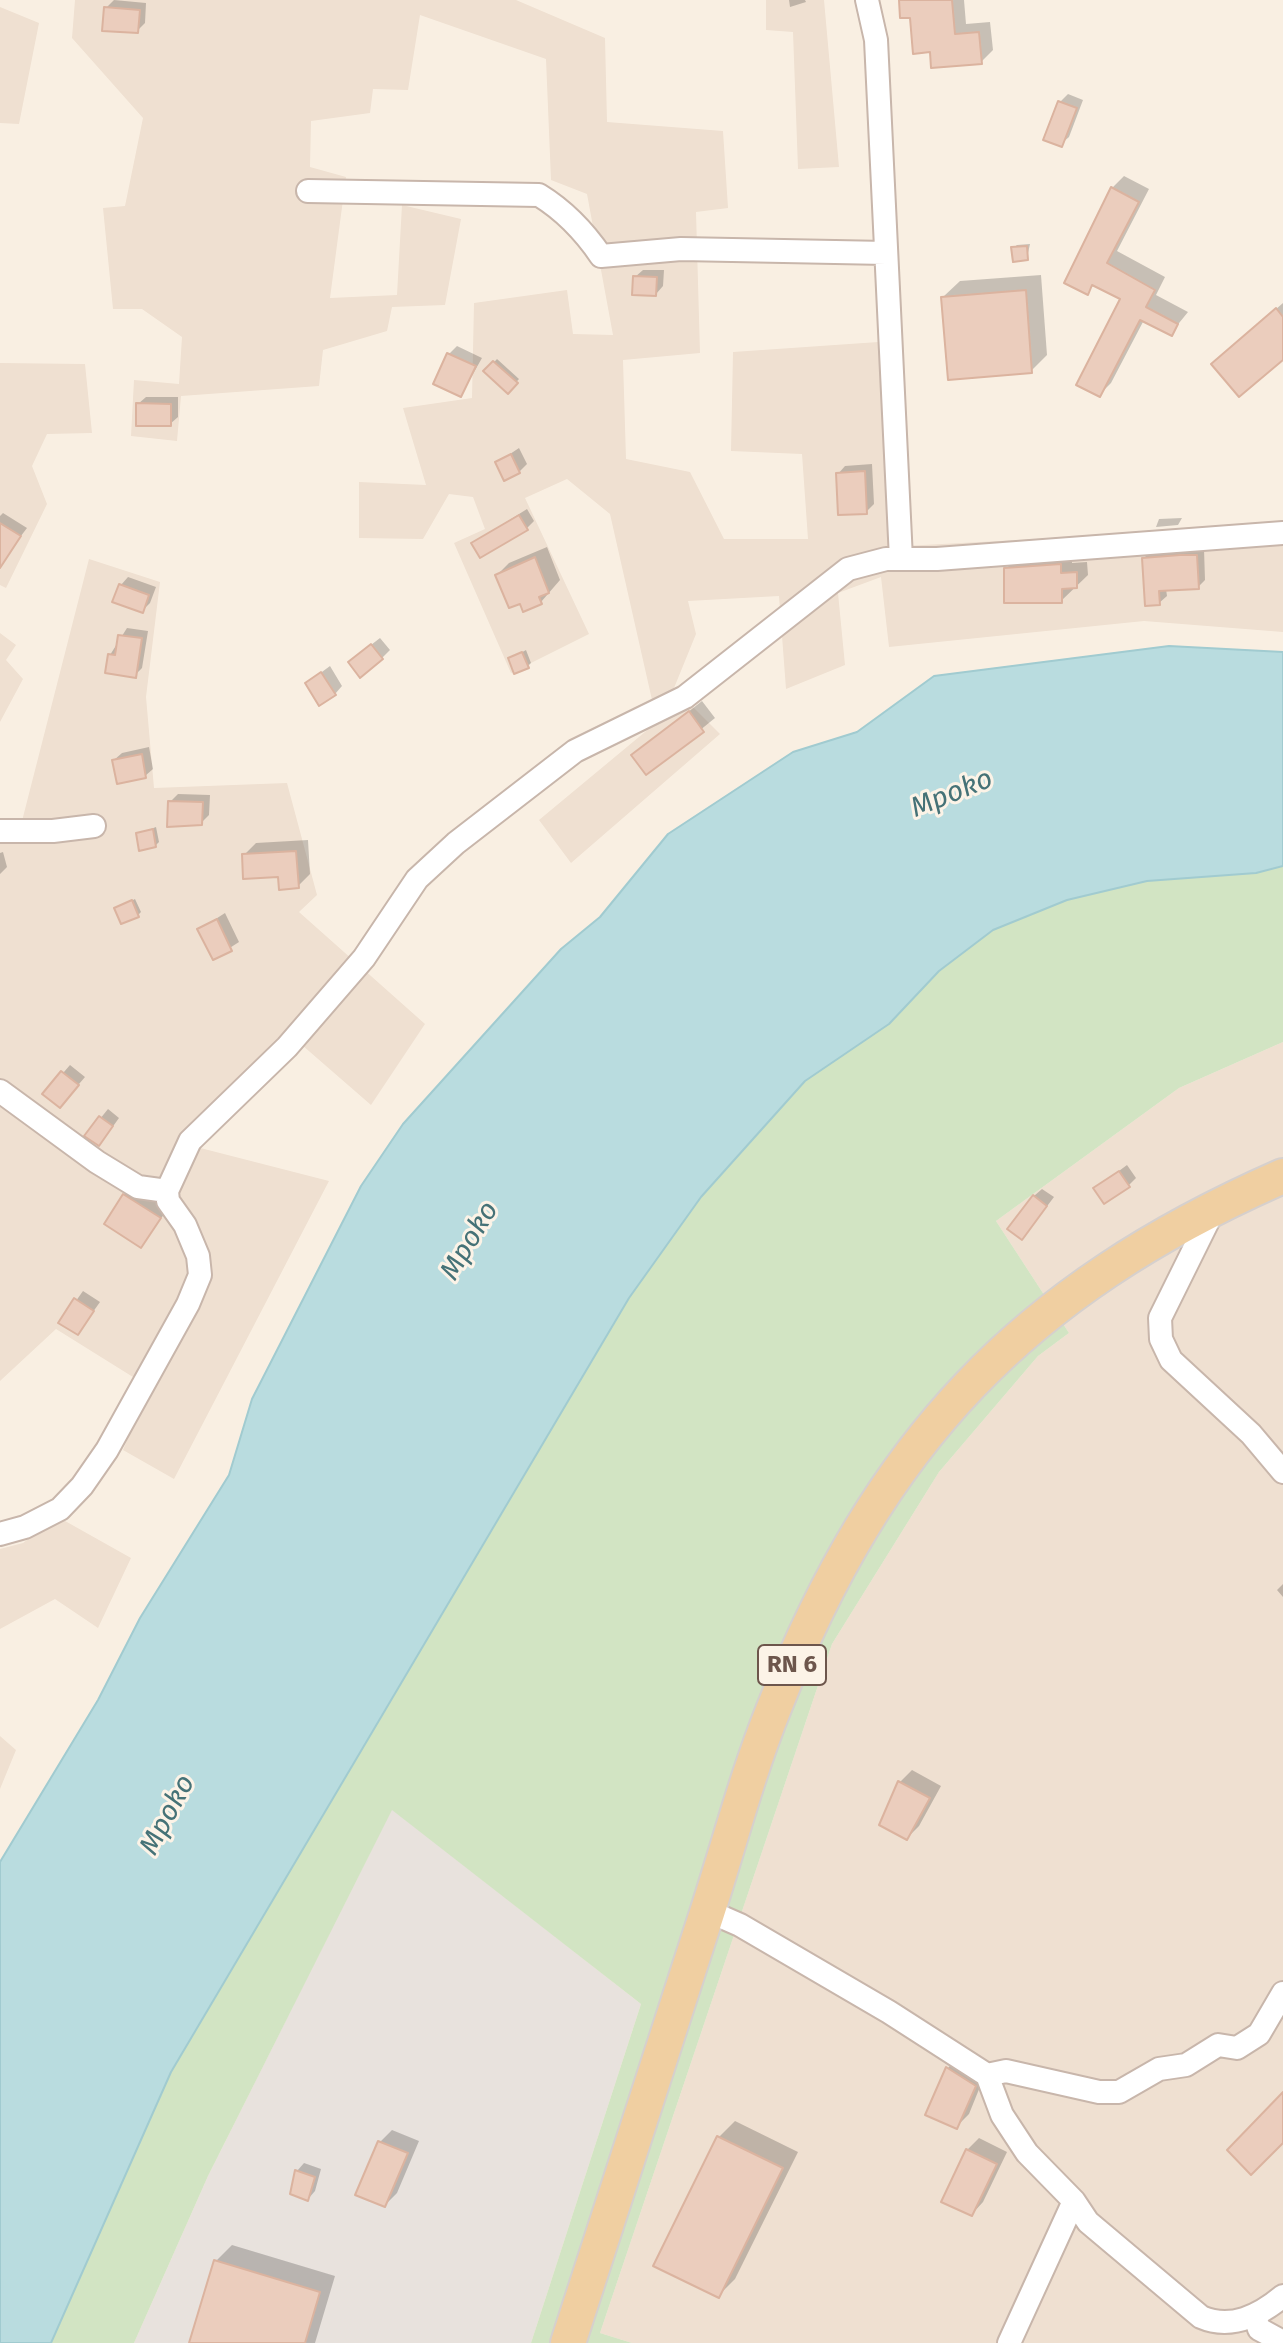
<!DOCTYPE html>
<html>
<head>
<meta charset="utf-8">
<style>
	body { margin:0 }
	canvas { display:block; background:#f9efe2 }
</style>
</head>
<body>
<canvas width="1283" height="2343"></canvas>
<script>
const context = document.querySelector('canvas').getContext('2d');
context.lineJoin = 'round';
function fill(path, color) { context.fillStyle = color; context.fill(path, 'evenodd'); }
function stroke(path, color, width, dash) { context.strokeStyle = color; context.lineWidth = width; context.lineCap = dash ? 'butt' : 'round'; context.setLineDash(dash || []); context.stroke(path); }
function write(font, color, halo, rows, align = 'center') {
  context.font = font + ' "Fira Sans",sans-serif'; context.lineWidth = 6; context.setLineDash([]); context.textBaseline = 'middle'; context.strokeStyle = halo; context.fillStyle = color; for (const [text, x, y, turn = 0] of rows) {
    context.save(); context.translate(x, y); context.rotate((+turn || 0) * Math.PI / 180); context.textAlign = isNaN(turn) ? turn : align; if (halo) context.strokeText(text, 0, 0); context.fillText(text, 0, 0); context.restore();
  }
}
const residential = new Path2D(`
	M75 0H516L605 38 607 122 723 131 728 208 696 212 700 353 623 360 626 459 690 472 724 539H808L802 454 731 451 733 352 893 341 904 546 1283 526V632L1144 621 889 647 881 577 838 593 845 665 786 689 779 596 688 601 696 634 674 688 720 734 571 863 539 820 657 722 610 514 567 479 525 498 589 634 511 673 454 543 485 529 473 497 449 494 423 539 359 538V482L426 485 403 408 472 398 474 303 567 290 573 334 613 335 587 194 551 180 546 59 420 15 408 90 373 89 370 113 311 121 310 167 346 177 330 298 397 295 402 205 461 219 445 305 392 307 387 331 323 350 319 386 181 396 177 441 131 436 134 380 179 384 182 337 142 309H113L103 208 125 206 143 118 72 38Z
	M766 0H824L839 167 798 169 793 32 766 30Z
	M0 7 39 23 19 124 0 123Z
	M0 363 85 364 92 433 47 434 32 466 47 504 6 588 0 585Z
	M89 559 160 582 146 697 154 788 287 783 317 895 299 912 425 1024 371 1105 287 1032 177 1142 329 1181 174 1479 123 1450 149 1387 56 1329 0 1381V819L22 821Z
	M0 633 16 645 6 660 23 679 0 722Z
	M1283 1042V2343H632L600 2333 832 1644 939 1472 1038 1356 1069 1333 996 1221 1179 1088Z
	M58 1517 131 1558 98 1628 55 1599 0 1629V1549L23 1543Z
	M0 1736 16 1750 0 1789Z`);
const industrial = new Path2D(`
	M392 1809 641 2004 531 2343H134L208 2176Z`);
const green = new Path2D(`
	M1283 866V1042L1179 1088 996 1221 1069 1333 1038 1356 939 1472 832 1644 600 2333 632 2343H531L641 2004 392 1810 208 2176 134 2343H51L171 2072 629 1298 701 1197 805 1081 889 1024 939 971 993 930 1067 900 1147 881 1256 873Z`);
const water = new Path2D(`
	M1169 646 1283 652V866L1256 873 1147 881 1067 900 993 930 939 971 889 1024 805 1081 701 1197 629 1298 171 2072 51 2343H0V1862L98 1700 140 1618 229 1475 252 1399 361 1186 403 1124 561 949 600 917 668 834 793 752 857 732 934 676Z`);
const shadow = new Path2D(`
	M114 0 146 3 145 23 137 31 106 8Z
	M789 0H805L806 2 790 7Z
	M901 0H964L966 24 990 22 993 50 981 62 932 50Z
	M1068 94 1083 100 1069 137 1061 144 1060 102Z
	M1124 176 1149 189 1117 251 1165 277 1156 295 1188 312 1171 333 1144 320 1111 383 1099 395 1123 299 1095 284 1087 292 1112 188Z
	M1030 244 1027 258 1013 248 1017 245Z
	M643 270H664L663 286 656 294 635 277Z
	M1041 275 1047 355 1031 371 943 297 960 281Z
	M1283 303V357L1225 353Z
	M457 346 482 358 461 395 449 354Z
	M497 359 519 379 508 391 486 371Z
	M146 397H178V417L170 424 138 404Z
	M519 448 527 464 519 472 498 462Z
	M872 464 874 504 866 512 838 474 845 466Z
	M527 509 534 521 527 528 473 543Z
	M3 513 27 528 8 553 0 548V516Z
	M1182 518 1178 525 1156 527 1159 519Z
	M547 547 560 580 541 602 521 601 497 575 509 563Z
	M1204 549 1205 580 1198 587 1166 589 1167 596 1159 603 1144 558 1151 551Z
	M1072 553V563L1087 562 1088 575 1061 601 1006 569 1017 557Z
	M128 577 156 587 150 603 142 611 121 585Z
	M127 628 148 631 142 668 135 675 110 655Z
	M380 638 390 650 382 658 358 655Z
	M526 650 531 663 528 666 510 659Z
	M330 666 342 686 335 694 307 683Z
	M702 701 715 718 647 773 634 755Z
	M149 747 153 769 145 776 114 760 122 753Z
	M178 794 210 795 209 815 201 823 170 802Z
	M156 827 159 842 155 846 138 834Z
	M308 840 310 874 298 886 244 855 256 843Z
	M3 852 7 867 0 874V853Z
	M135 899 141 912 138 915 116 909Z
	M225 913 239 942 214 958 200 929Z
	M70 1065 85 1077 67 1098 45 1094Z
	M108 1109 119 1118 106 1136 87 1135Z
	M1127 1165 1136 1178 1128 1186 1096 1188Z
	M136 1184 171 1205 141 1245 124 1195Z
	M1042 1189 1054 1197 1029 1230 1034 1196Z
	M83 1291 100 1302 78 1333 61 1322Z
	M1283 1584V1597L1277 1590Z
	M912 1770 941 1786 919 1826 907 1838 900 1782Z
	M959 2056 986 2072 969 2114 957 2126 948 2068Z
	M735 2121 798 2152 735 2279 719 2295V2137Z
	M392 2130 419 2141 397 2193 385 2205 358 2194 380 2142Z
	M979 2138 1007 2152 983 2202 972 2214 967 2150Z
	M304 2163 321 2169 315 2191 308 2199 297 2171Z
	M232 2245 335 2276 315 2343H191L216 2261Z`);
const building = new Path2D(`
	M899 0H952L955 34 979 32 982 64 931 68 930 52 913 54 910 18H900Z
	M104 7 140 10 138 33 102 31Z
	M1058 101 1077 108 1062 147 1043 140Z
	M1111 187 1139 202 1107 263 1155 290 1146 307 1178 324 1172 336 1140 320 1100 397 1076 385 1120 299 1092 285 1088 295 1064 283Z
	M1027 246 1028 260 1013 262 1011 247Z
	M633 276 657 277 656 296 632 295Z
	M1026 290 1032 373 948 380 941 297Z
	M1276 308 1283 317V360L1239 397 1211 364Z
	M447 353 476 366 461 397 433 384Z
	M493 361 518 383 508 394 483 371Z
	M136 403 171 404V426H136Z
	M511 454 520 473 504 481 495 462Z
	M865 471 867 514 838 515 836 473Z
	M519 515 528 530 480 558 471 543Z
	M0 523 21 536 0 568Z
	M1180 555H1197L1199 589 1159 591 1160 605 1145 606 1142 558Z
	M535 557 549 593 539 597 542 604 523 612 520 604 509 608 495 575Z
	M1061 564V573L1077 572V588L1062 589V603H1004V568Z
	M119 584 149 595 143 613 112 602Z
	M118 635 142 638 136 678 105 673 108 654 115 655Z
	M371 644 383 659 360 678 348 662Z
	M522 652 529 668 514 674 508 658Z
	M321 672 336 695 319 706 305 683Z
	M689 711 704 732 646 775 631 755Z
	M142 754 146 778 117 784 112 760Z
	M168 801 203 802 202 825 167 827Z
	M153 829 156 847 139 851 136 833Z
	M296 851 299 888 279 890 278 877 243 879 242 854Z
	M132 900 139 917 121 924 114 908Z
	M217 919 232 951 213 960 197 929Z
	M61 1071 79 1085 60 1108 42 1094Z
	M99 1116 113 1126 99 1146 84 1136Z
	M1119 1171 1130 1187 1104 1204 1093 1188Z
	M123 1194 161 1218 141 1248 104 1224Z
	M1033 1195 1047 1206 1022 1240 1007 1229Z
	M74 1298 94 1311 78 1335 58 1323Z
	M898 1781 930 1798 907 1840 879 1825Z
	M946 2067 976 2086 957 2129 925 2115Z
	M1283 2092V2143L1251 2175 1227 2150Z
	M717 2136 783 2168 719 2298 653 2266Z
	M378 2141 408 2153 385 2207 355 2195Z
	M966 2149 997 2164 972 2216 941 2202Z
	M295 2170 315 2177 308 2201 290 2194Z
	M214 2260 320 2292 305 2343H189Z`);
const street = new Path2D(`
	M867 0 876 40 901 559
	M308 191 539 195C565 211 584 231 601 256L681 249 886 253
	M0 831H53L94 826
	M0 1091 97 1162 138 1187 167 1191
	M1213 1211 1160 1318 1161 1339 1171 1360 1251 1434 1283 1472
	M0 1534 25 1527 60 1509 82 1486 107 1450 188 1304 200 1275 198 1256 185 1225 168 1201 167 1191 190 1141 287 1047 364 958 417 879 456 843 575 751 685 697 848 569 886 559H937L1283 533
	M708 1911 740 1925 889 2012 987 2075 1002 2115 1027 2153 1074 2201 1088 2222 1201 2317C1231 2330 1259 2316 1283 2296
	M987 2075 1006 2071 1099 2092H1119L1159 2069 1186 2065 1218 2045 1237 2048 1259 2034 1283 1993
	M1255 2316 1259 2329 1283 2342
	M1009 2343 1074 2201`);
const primary = new Path2D(`
	M568 2343C614 2199 661 2056 707 1913 729 1845 747 1775 774 1708 879 1442 1021 1291 1283 1176`);
const shields = [
	[792,1665,68]
];
const shieldNames = [
	["RN 6",792,1665]
];
const waterNames = [
	["Mpoko",952,794,-22],
	["Mpoko",470,1241,-59],
	["Mpoko",168,1815,-62]
];
fill(residential, '#efe0d1');
fill(industrial, '#e8e2dd');
fill(green, '#d2e4c3');
fill(water, '#b9dcdf');
stroke(water, '#a1cbd0', 2);
fill(shadow, '#0003');
fill(building, '#ebcdbd');
stroke(building, '#dbb39f', 2);
stroke(street, '#c8b6ab', 26);
stroke(primary, '#d6d0cd', 38);
stroke(street, '#fff', 22);
stroke(primary, '#f0cfa1', 34);
for (const [x, y, w] of shields) { const box = new Path2D(); box.roundRect(x - w / 2, y - 20, w, 40, 6); context.fillStyle = '#fcf3e7'; context.fill(box); stroke(box, '#6d564c', 2); }
write('bold 24px', '#6d564c', null, shieldNames);
write('italic 28px', '#457277', '#fcf3e7', waterNames);
</script>
</body>
</html>
